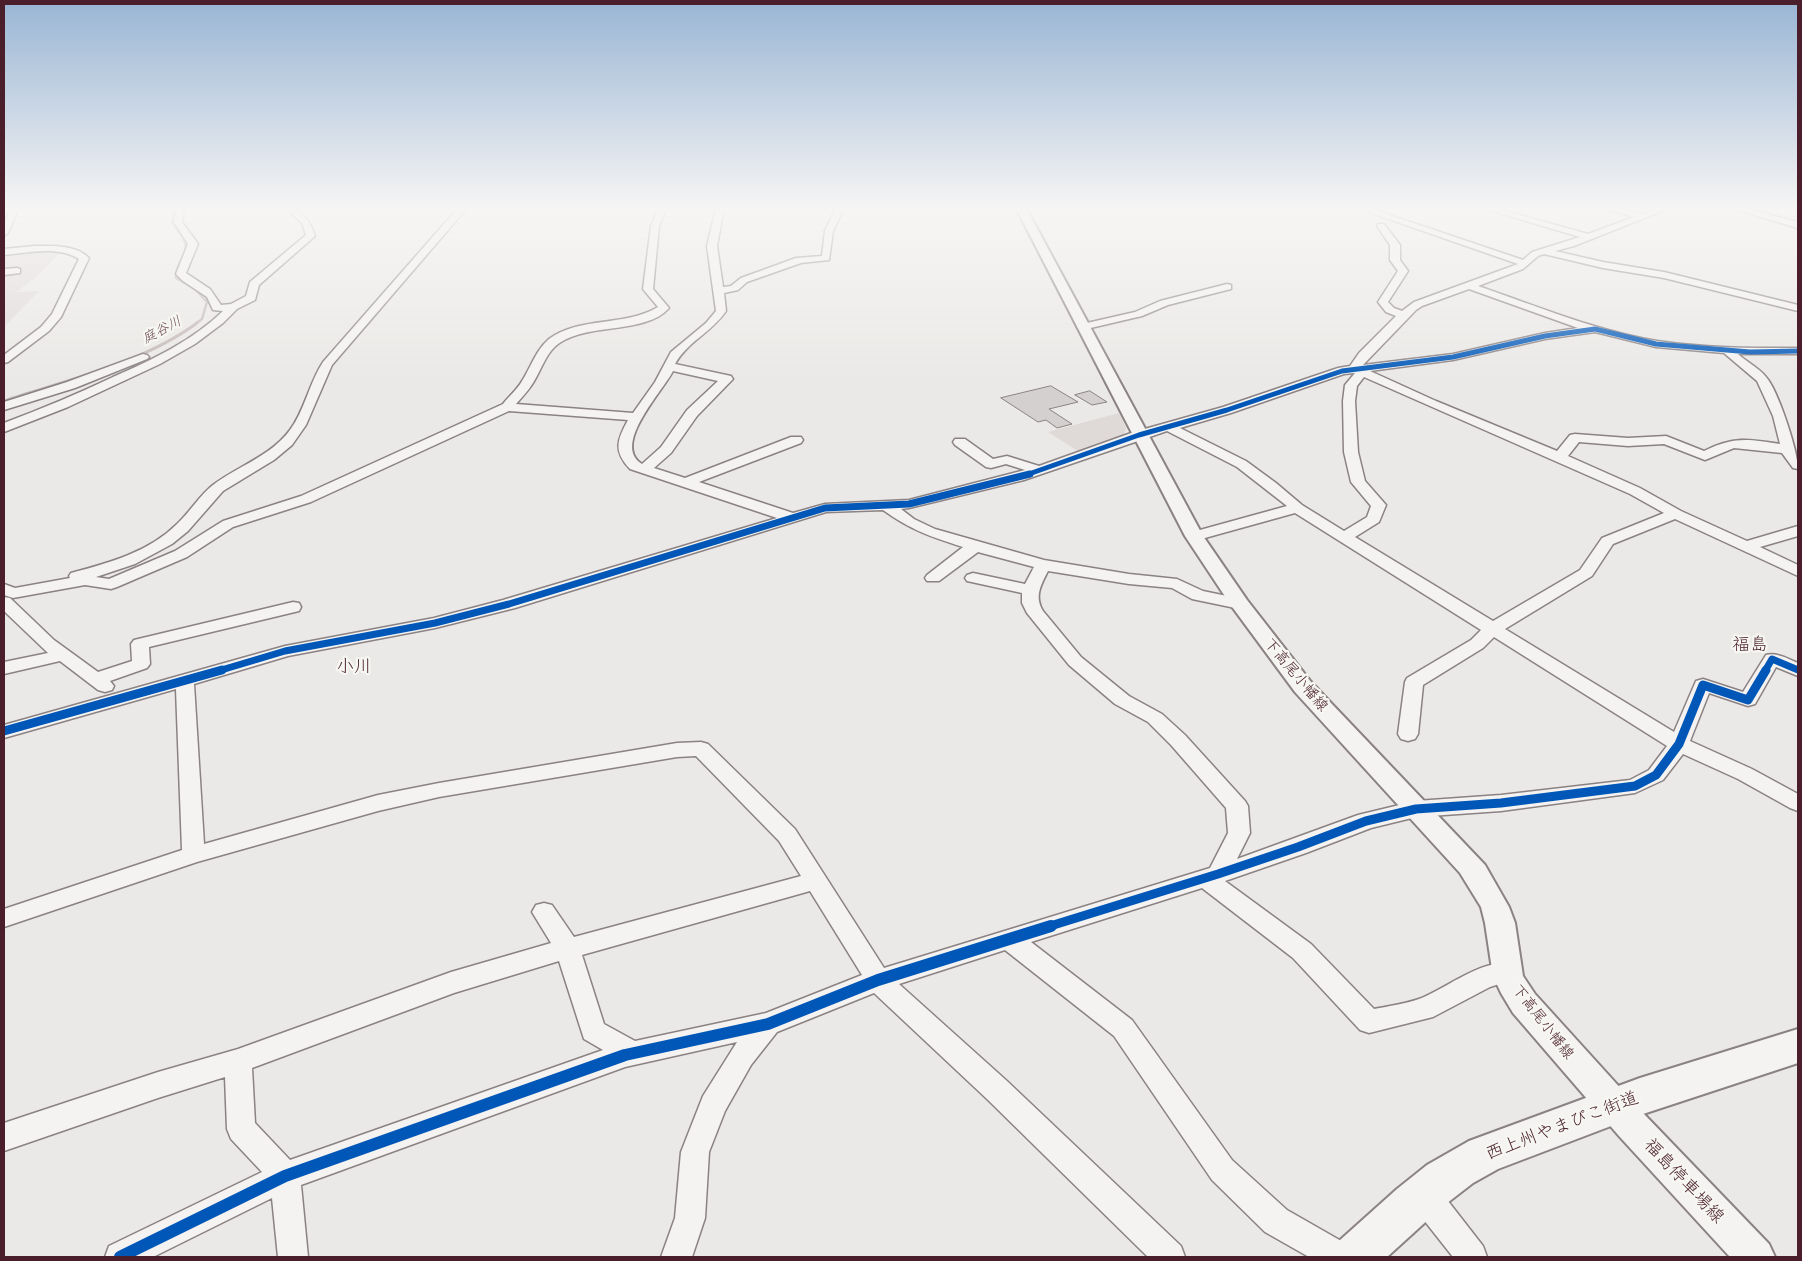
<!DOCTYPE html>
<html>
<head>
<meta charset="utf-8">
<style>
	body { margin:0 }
	#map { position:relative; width:1802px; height:1261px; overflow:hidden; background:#ebe9e7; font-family:Delius,sans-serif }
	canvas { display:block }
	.frame { position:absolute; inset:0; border:5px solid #4a1f2b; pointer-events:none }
</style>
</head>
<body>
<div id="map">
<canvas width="1802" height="1261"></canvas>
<div class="frame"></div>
</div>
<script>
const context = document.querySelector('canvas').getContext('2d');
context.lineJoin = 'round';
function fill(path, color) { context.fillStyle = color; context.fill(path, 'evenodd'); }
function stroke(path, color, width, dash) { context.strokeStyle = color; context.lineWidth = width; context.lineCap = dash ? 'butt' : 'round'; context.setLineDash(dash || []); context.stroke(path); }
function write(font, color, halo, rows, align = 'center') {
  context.font = font + ' Delius,"Klee One",sans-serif'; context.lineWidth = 4.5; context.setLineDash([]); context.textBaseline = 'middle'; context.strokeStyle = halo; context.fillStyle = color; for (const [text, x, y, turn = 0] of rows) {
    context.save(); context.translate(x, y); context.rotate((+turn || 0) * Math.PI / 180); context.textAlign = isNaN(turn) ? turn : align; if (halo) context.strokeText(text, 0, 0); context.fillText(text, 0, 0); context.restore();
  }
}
const built = new Path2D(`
	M51 251 61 252 36 277 16 292 39 291 4 327V253Z
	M1119 413 1126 428 1123 437 1081 453 1048 432Z`);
const streamFar1 = new Path2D(`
	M175 208 172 222C176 229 183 236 185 243 189 256 174 265 176 278L195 289 207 302 202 319 195 324`);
const stream = new Path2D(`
	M4 401C67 380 143 363 197 323`);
const building = new Path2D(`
	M1051 386 1078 402 1049 409 1072 424 1057 428 1046 420 1038 422 1001 398Z
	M1090 391 1107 402 1092 405 1075 395Z`);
const minor = new Path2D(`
	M11 208H19L8 233 4 236V224Z
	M176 208H184L182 222 198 244 186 273 210 289 221 305 231 304 246 296 250 282 306 235 302 223 285 208C302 208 310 221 315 236L259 285 255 300 237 309 223 323 195 344 160 364 68 407 4 432V423C41 409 77 394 113 377 152 360 192 341 223 311L213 310 207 297 183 281 176 274 188 244 174 222Z
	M458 208H467L332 365 306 425 292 445 274 460 223 491 188 531 172 544 135 564 96 577 109 579 175 551 223 521 301 496 503 404C509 396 517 390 522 381 531 367 536 350 549 339 581 316 624 327 658 307L643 289 651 226 659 208H667L659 226 653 289 669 308C646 334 591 323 561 342 546 351 542 369 533 383 528 391 522 397 516 404L633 413 655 382 671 352 706 323 716 311 707 246 716 208H724L717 246 723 287 731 286 741 278 796 258 822 256 825 231 836 208H844L833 231 829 260 801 263 747 282 738 290 724 293 726 311C712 332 687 342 675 364L731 376 733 379 697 416 671 453 654 468 685 478 791 437H801L803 440 801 443 699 482 793 513 825 504 909 500 1025 470 1006 464 991 468 986 467 955 445 953 442 955 439H965L993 459 1007 456 1039 466 1134 432 1223 407 1338 368 1350 366 1359 353 1396 316 1386 312 1378 302 1398 271 1390 260V245L1377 226 1378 224H1384L1400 245V260L1408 271 1388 302 1394 308 1402 311 1414 302 1518 264 1357 208H1369L1523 260 1532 252 1580 237 1482 208H1495L1588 234 1634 217 1600 208H1616L1643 214 1658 208H1670L1574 246 1555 251 1603 262 1664 272 1798 305V311L1664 278 1603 268 1544 254 1538 256 1523 269 1478 286C1537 306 1596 331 1657 341 1704 348 1751 348 1798 348V354H1738C1747 362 1759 368 1766 377 1778 390 1798 452 1798 469L1793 468 1782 453 1734 448 1705 460 1664 444 1628 446 1579 442 1568 456 1640 488 1681 511 1747 541 1798 526V536L1760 547 1798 565V576L1675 519 1613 544 1592 576 1505 629 1674 732 1696 681 1703 679 1743 692 1766 655C1777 652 1788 659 1798 663V676L1776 667 1755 704 1748 706 1709 693 1690 741 1752 769 1798 794V811L1790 808 1738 779 1683 754 1663 780 1635 793 1501 811 1416 817 1371 828 1306 853 1225 881 1311 944 1374 1009C1389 1006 1405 1004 1419 999 1446 989 1486 955 1515 965L1518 972 1515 979 1490 987 1433 1017 1369 1033 1360 1030 1293 958 1202 888 1031 942 1132 1020 1232 1160 1287 1210 1350 1246 1354 1257H1309L1265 1232 1212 1180 1114 1036 1005 950 899 984 1007 1081 1181 1246 1185 1257H1148L987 1099 874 993 777 1032 751 1065 725 1111 709 1152 705 1218 692 1257H661L675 1218 681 1152 703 1096 737 1042 625 1067 301 1185 308 1257H278L272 1198 153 1257H105L109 1246 262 1172 231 1139 227 1129 225 1077 158 1098 4 1151V1123L158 1072 238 1049 451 972 551 943 532 912 536 905 544 903 552 905 574 937 801 876 779 841 696 756 677 757 439 797 378 811 197 862 4 927V909L182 850 176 689 4 738V725L285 646 434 618 503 600 777 518 630 469C613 451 617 440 628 420L509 411 311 502 233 527 187 557 117 587 111 589 85 585 13 598 4 595V584L15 588 70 578 69 576 71 573C109 563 149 552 177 524 190 512 199 496 213 485 238 466 271 456 290 430 305 410 309 383 323 362ZM1469 289 1578 328 1545 333 1453 354 1363 365 1416 310 1422 306ZM1595 332 1656 347 1724 353 1757 381 1773 416 1780 444C1749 439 1734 436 1704 451L1666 436 1628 438 1575 434 1570 435 1557 451 1436 401 1370 371 1453 360 1545 339ZM673 371 718 381 687 410 661 447 642 464C611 445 663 391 673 371ZM1355 373 1345 385 1343 401 1344 452 1351 482 1371 506 1367 517 1344 531 1302 505 1276 483 1246 461 1180 428 1231 413 1344 374ZM1364 377 1630 494 1664 513 1602 538 1580 570 1493 621 1355 537 1379 522 1386 505 1365 481 1358 452 1355 401 1357 386ZM1167 431 1237 467 1287 506 1189 533 1186 536 1189 539 1194 541 1295 513 1481 630 1471 640 1407 678 1405 682 1398 734 1401 739 1408 741 1415 739 1418 734 1423 685 1483 648 1494 637 1667 746 1649 770 1630 780 1501 795 1416 801 1358 815 1237 859 1250 833 1248 806 1245 801 1185 735 1162 714 1129 696 1081 657 1043 611C1034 596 1041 585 1048 571L1129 584 1172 588 1192 599 1240 609 1246 608 1248 604 1246 600 1203 591 1177 579 1129 574 1044 560 935 529 914 519 901 509 909 508 1024 480ZM883 510C911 530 931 537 963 547L927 575 925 578 927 581H939L978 552 1034 567 1025 584 973 573 967 575 965 578 967 581 1022 593V603L1027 613 1069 665 1115 704 1148 722 1171 745 1226 808 1228 833 1210 868 884 968 795 829 708 744 701 742 677 743 439 783 378 795 204 844 194 684 288 656 435 628 515 608 826 512ZM810 891 862 975 766 1013 635 1041 604 1024 582 955ZM559 961 584 1039 603 1050 290 1160 255 1123 252 1068 454 993Z
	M1730 208H1744L1798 222V228Z
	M34 246C52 246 75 244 89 258L61 317 49 331 8 362 4 363V355L41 327 52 314 79 259C58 245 27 253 4 255V249Z
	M17 268 20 269V273L4 275V269Z
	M1227 284 1231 285V289L1168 305 1142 316 1082 330 1077 327 1078 325 1135 312 1160 301Z
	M143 354 147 355 149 357 147 359 75 388 4 410V402L67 382Z
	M4 597 10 598 54 640 98 672 132 661 131 644 134 640 293 602 299 603 301 607 299 611 149 647 150 664 147 668 110 681 114 686 112 690 105 692 98 690 60 661 4 674V662L48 653 4 611Z
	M1423 1179 1434 1183 1483 1246 1487 1257H1453L1412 1205 1408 1194 1412 1183Z`);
const major = new Path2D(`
	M1016 208H1026L1203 536 1247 600 1311 682 1485 865 1509 907 1515 923 1523 976 1535 994 1643 1113 1769 1244 1775 1257H1730L1619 1136 1513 1013 1501 993 1493 976 1485 923 1481 907 1460 873 1295 692 1230 604 1185 536Z`);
const highway = new Path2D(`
	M1798 1029V1063L1640 1115 1498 1169 1473 1183 1442 1207 1387 1257H1333L1339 1241 1397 1189 1427 1165 1469 1141 1640 1078Z`);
const cyclewayFar3 = new Path2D(`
	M1026 475 1139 435 1227 410 1342 371 1453 357 1545 336 1595 329 1656 344 1750 352 1798 351`);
const cyclewayFar2 = new Path2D(`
	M218 671 285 651 435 623 509 604 825 508 909 504 1030 474
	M1765 671 1772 659 1798 670`);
const cyclewayFar1 = new Path2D(`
	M4 731 222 670
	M1047 927 1218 874 1298 847 1366 821 1416 809 1501 803 1635 786 1656 775 1679 744 1703 685 1748 700 1766 670`);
const cycleway = new Path2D(`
	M120 1257 285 1176 625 1055 768 1024 878 980 1051 926`);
const farWaternames = [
	["庭谷川",162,330,-28]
];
const streetNames = [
	["下高尾小幡線",1296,675,50],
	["下高尾小幡線",1543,1022,52]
];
const quarterNames = [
	["福島",1750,645],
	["小川",354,667]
];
const nearStreetnames = [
	["西上州やまびこ街道",1562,1126,-21],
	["福島停車場線",1684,1181,47]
];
fill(built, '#dfd9d8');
stroke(streamFar1, '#c2b7b7', 2.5);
stroke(stream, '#c2b7b7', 3);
fill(building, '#d3d0cf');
stroke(building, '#8b8283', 1);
stroke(minor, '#8b8283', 3);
stroke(major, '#8b8283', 4);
stroke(highway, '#8b8283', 4);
fill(minor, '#f4f3f1');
fill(major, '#f4f3f1');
fill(highway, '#f4f3f1');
stroke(cyclewayFar3, '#0057b8', 5);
stroke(cyclewayFar2, '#0057b8', 7);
stroke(cyclewayFar1, '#0057b8', 9);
stroke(cycleway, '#0057b8', 12);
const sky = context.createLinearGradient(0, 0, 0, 385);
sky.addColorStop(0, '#99b5d4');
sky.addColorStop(0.54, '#f6f5f4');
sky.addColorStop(1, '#f6f5f400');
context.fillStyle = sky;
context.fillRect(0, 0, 1802, 385);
write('italic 14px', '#6e4d55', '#f6f6f2', farWaternames);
write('15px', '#4a1f2b', '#f6f6f2', streetNames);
write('18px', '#4a1f2b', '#f6f6f2', quarterNames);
write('18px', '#4a1f2b', '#f6f6f2', nearStreetnames);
</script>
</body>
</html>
